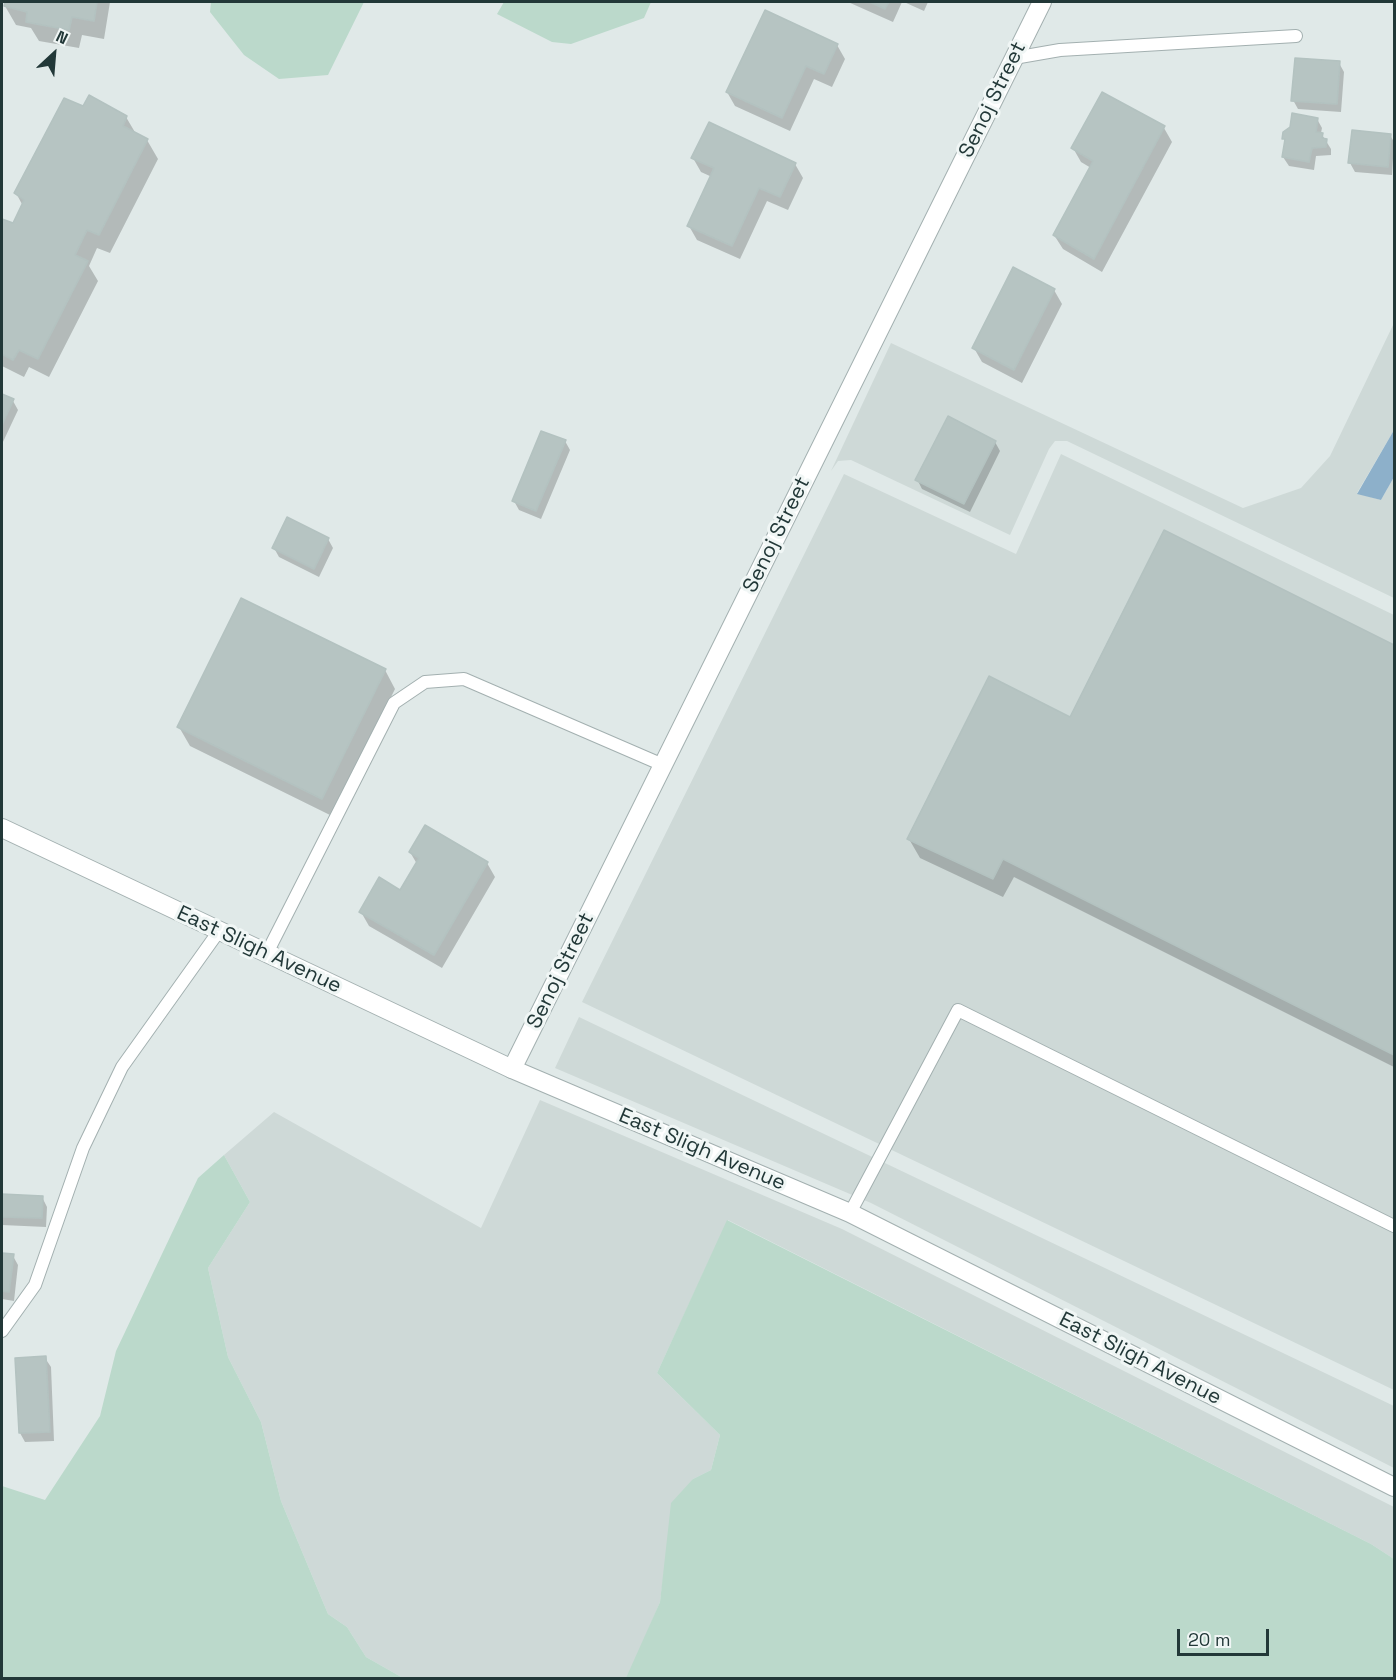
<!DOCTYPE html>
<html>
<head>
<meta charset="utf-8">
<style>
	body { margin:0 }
	#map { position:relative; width:1396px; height:1680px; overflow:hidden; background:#e0e9e8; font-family:"Space Grotesk",sans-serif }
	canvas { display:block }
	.frame { position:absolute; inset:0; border:3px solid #223838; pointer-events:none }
	.north { position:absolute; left:24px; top:24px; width:60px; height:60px; -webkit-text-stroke:4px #f0f6f5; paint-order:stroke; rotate:26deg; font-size:16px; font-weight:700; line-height:24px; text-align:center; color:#223838 }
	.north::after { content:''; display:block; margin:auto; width:21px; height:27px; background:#223838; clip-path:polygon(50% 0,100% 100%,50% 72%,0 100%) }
	.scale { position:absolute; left:1177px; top:1629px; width:92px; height:27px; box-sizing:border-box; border:3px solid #223838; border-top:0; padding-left:8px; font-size:18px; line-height:21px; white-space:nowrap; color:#223838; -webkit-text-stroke:4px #f0f6f5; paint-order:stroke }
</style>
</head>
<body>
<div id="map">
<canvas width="1396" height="1680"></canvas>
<div class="frame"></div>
<div class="north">N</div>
<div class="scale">20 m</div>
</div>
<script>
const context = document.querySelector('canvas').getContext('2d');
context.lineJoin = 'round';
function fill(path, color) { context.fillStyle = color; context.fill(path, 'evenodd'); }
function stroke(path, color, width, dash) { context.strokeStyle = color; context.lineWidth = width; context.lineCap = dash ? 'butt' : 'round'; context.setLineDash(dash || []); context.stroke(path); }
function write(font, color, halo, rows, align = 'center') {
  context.font = font + ' "Space Grotesk",sans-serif'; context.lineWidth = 6; context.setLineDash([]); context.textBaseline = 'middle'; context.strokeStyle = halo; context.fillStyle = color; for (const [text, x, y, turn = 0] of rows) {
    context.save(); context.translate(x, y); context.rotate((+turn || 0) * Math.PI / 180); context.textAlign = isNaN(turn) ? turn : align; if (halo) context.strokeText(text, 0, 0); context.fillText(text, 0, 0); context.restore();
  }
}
const built = new Path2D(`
	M1394 323V430L1357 493 1381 500 1394 477V598L1067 441H1055L1049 449 1010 535 851 460 838 461 831 471 891 343 1243 508 1301 488 1330 456Z
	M1061 454 1394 615V1390L582 1002 844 474 1016 554Z
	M579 1017 1394 1406V1468L871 1203 555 1068Z
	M540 1100 842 1229 1394 1507V1559L1371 1544 728 1220 657 1373 720 1435 711 1470 693 1479 666 1558 660 1602 628 1678H403L366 1657 347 1627 328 1614 281 1501 261 1422 228 1357 208 1268 250 1202 224 1155 274 1112 481 1228Z`);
const green = new Path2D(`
	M211 2H364L328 75 279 79 244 55 210 12Z
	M504 2H651L644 18 571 44 552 42 497 14Z
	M224 1155 250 1202 208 1268 228 1357 261 1422 281 1501 328 1614 347 1627 366 1657 403 1678H2V1486L45 1500 100 1416 116 1351 198 1178Z
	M727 1220 1371 1544 1394 1559V1678H626L660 1602 671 1503 693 1479 711 1470 720 1435 657 1373Z`);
const water = new Path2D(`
	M1394 430V477L1381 500 1357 494Z`);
const shadow = new Path2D(`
	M6 2H110L104 39 82 35 79 48 39 41 31 28 16 25 5 6Z
	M848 2H902L893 22Z
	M904 2H928L924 11Z
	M837 45 845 59 832 87 814 79 790 131 735 106 727 92Z
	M1339 63 1344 72 1341 112 1298 109 1293 100Z
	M83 108 126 117 136 134 147 140 158 159 110 253 97 248 89 266 98 281 49 377 29 367 24 377 2 366V222L14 225 23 206 16 193Z
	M1317 119 1322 128 1321 133 1331 149V155L1316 156 1314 170 1289 166 1283 157 1286 143 1284 139Z
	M1164 128 1172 142 1102 272 1063 249 1054 235 1091 168 1081 162 1073 148Z
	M1390 135 1394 142 1392 175 1355 172 1350 163Z
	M693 158 795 164 803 178 788 210 767 201 740 259 697 240 689 226 712 177 701 172Z
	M1054 290 1062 304 1022 383 982 362 974 348Z
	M2 395 13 401 18 410 2 444Z
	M565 441 570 450 541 519 519 510 514 501Z
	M995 442 1000 451 970 512 922 489 917 479Z
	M1165 532 1394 647V1067L1014 877 1003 897 920 858 909 839 1071 719Z
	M328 539 333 548 319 577 279 557 274 548Z
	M385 670 395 689 332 816 190 746 179 727Z
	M410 852 487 863 495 877 442 968 369 926 361 912 400 892 417 864Z
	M2 1196 42 1197 47 1207 46 1227 2 1225Z
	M2 1254 13 1256 18 1265 14 1301 2 1299Z
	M45 1358 51 1367 54 1441 25 1442 20 1433Z`);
const building = new Path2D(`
	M5 2H97L94 21 72 17 69 30 26 22 27 12 4 6Z
	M870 2H889L885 9Z
	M765 10 838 44 824 74 806 66 782 118 726 92Z
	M1295 58 1340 61 1337 104 1291 101Z
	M1102 92 1165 126 1094 259 1053 235 1093 161 1071 148Z
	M89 95 127 116 123 126 148 139 99 235 87 230 75 255 88 261 38 359 19 350 13 360 2 354V219L13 223 24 200 14 193 64 98 83 106Z
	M1292 113 1318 118 1316 132 1323 133 1322 138 1327 139 1326 147 1312 148 1309 162 1282 157 1285 139H1282L1283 132 1290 127Z
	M709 122 796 163 780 197 759 188 732 246 687 226 714 168 691 158Z
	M1352 130 1391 134 1388 167 1348 163Z
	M1013 267 1055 289 1014 370 972 348Z
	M2 394 14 399 2 425Z
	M948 416 996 441 964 504 915 480Z
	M541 431 566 440 536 511 512 501Z
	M287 517 329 538 314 569 272 548Z
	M1164 530 1394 645V1055L1003 859 993 879 907 839 989 676 1070 717Z
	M241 598 386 669 322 799 177 727Z
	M425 825 488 862 434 955 359 912 379 877 400 890 419 858 409 852Z
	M2 1194 43 1196 42 1218 2 1217Z
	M2 1253 14 1254 9 1292 2 1291Z
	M46 1356 50 1432 19 1433 15 1358Z`);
const service = new Path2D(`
	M1014 58 1060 50 1296 36
	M267 953 394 703 425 682 464 679 663 765
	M850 1213 958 1010 1394 1226
	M2 1331 35 1285 83 1148 122 1067 219 931`);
const minor = new Path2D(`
	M512 1069 1042 2`);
const tertiary = new Path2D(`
	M2 828 512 1069 850 1213 1394 1487`);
const streetNames = [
	["Senoj Street",993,100,-64],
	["Senoj Street",777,535,-64],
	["East Sligh Avenue",259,950,25],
	["Senoj Street",561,971,-64],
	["East Sligh Avenue",702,1150,23],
	["East Sligh Avenue",1140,1359,27]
];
fill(built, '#ced9d7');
fill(green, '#bbd9cb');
fill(water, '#8db0ca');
fill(shadow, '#0003');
fill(building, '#b6c4c2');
stroke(building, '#b3c2c0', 1.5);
stroke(service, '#a3b0b0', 14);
stroke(minor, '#a3b0b0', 20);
stroke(tertiary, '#a3b0b0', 20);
stroke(service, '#fff', 12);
stroke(minor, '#fff', 18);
stroke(tertiary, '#fff', 18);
write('21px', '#223838', '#f0f6f5', streetNames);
</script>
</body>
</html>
